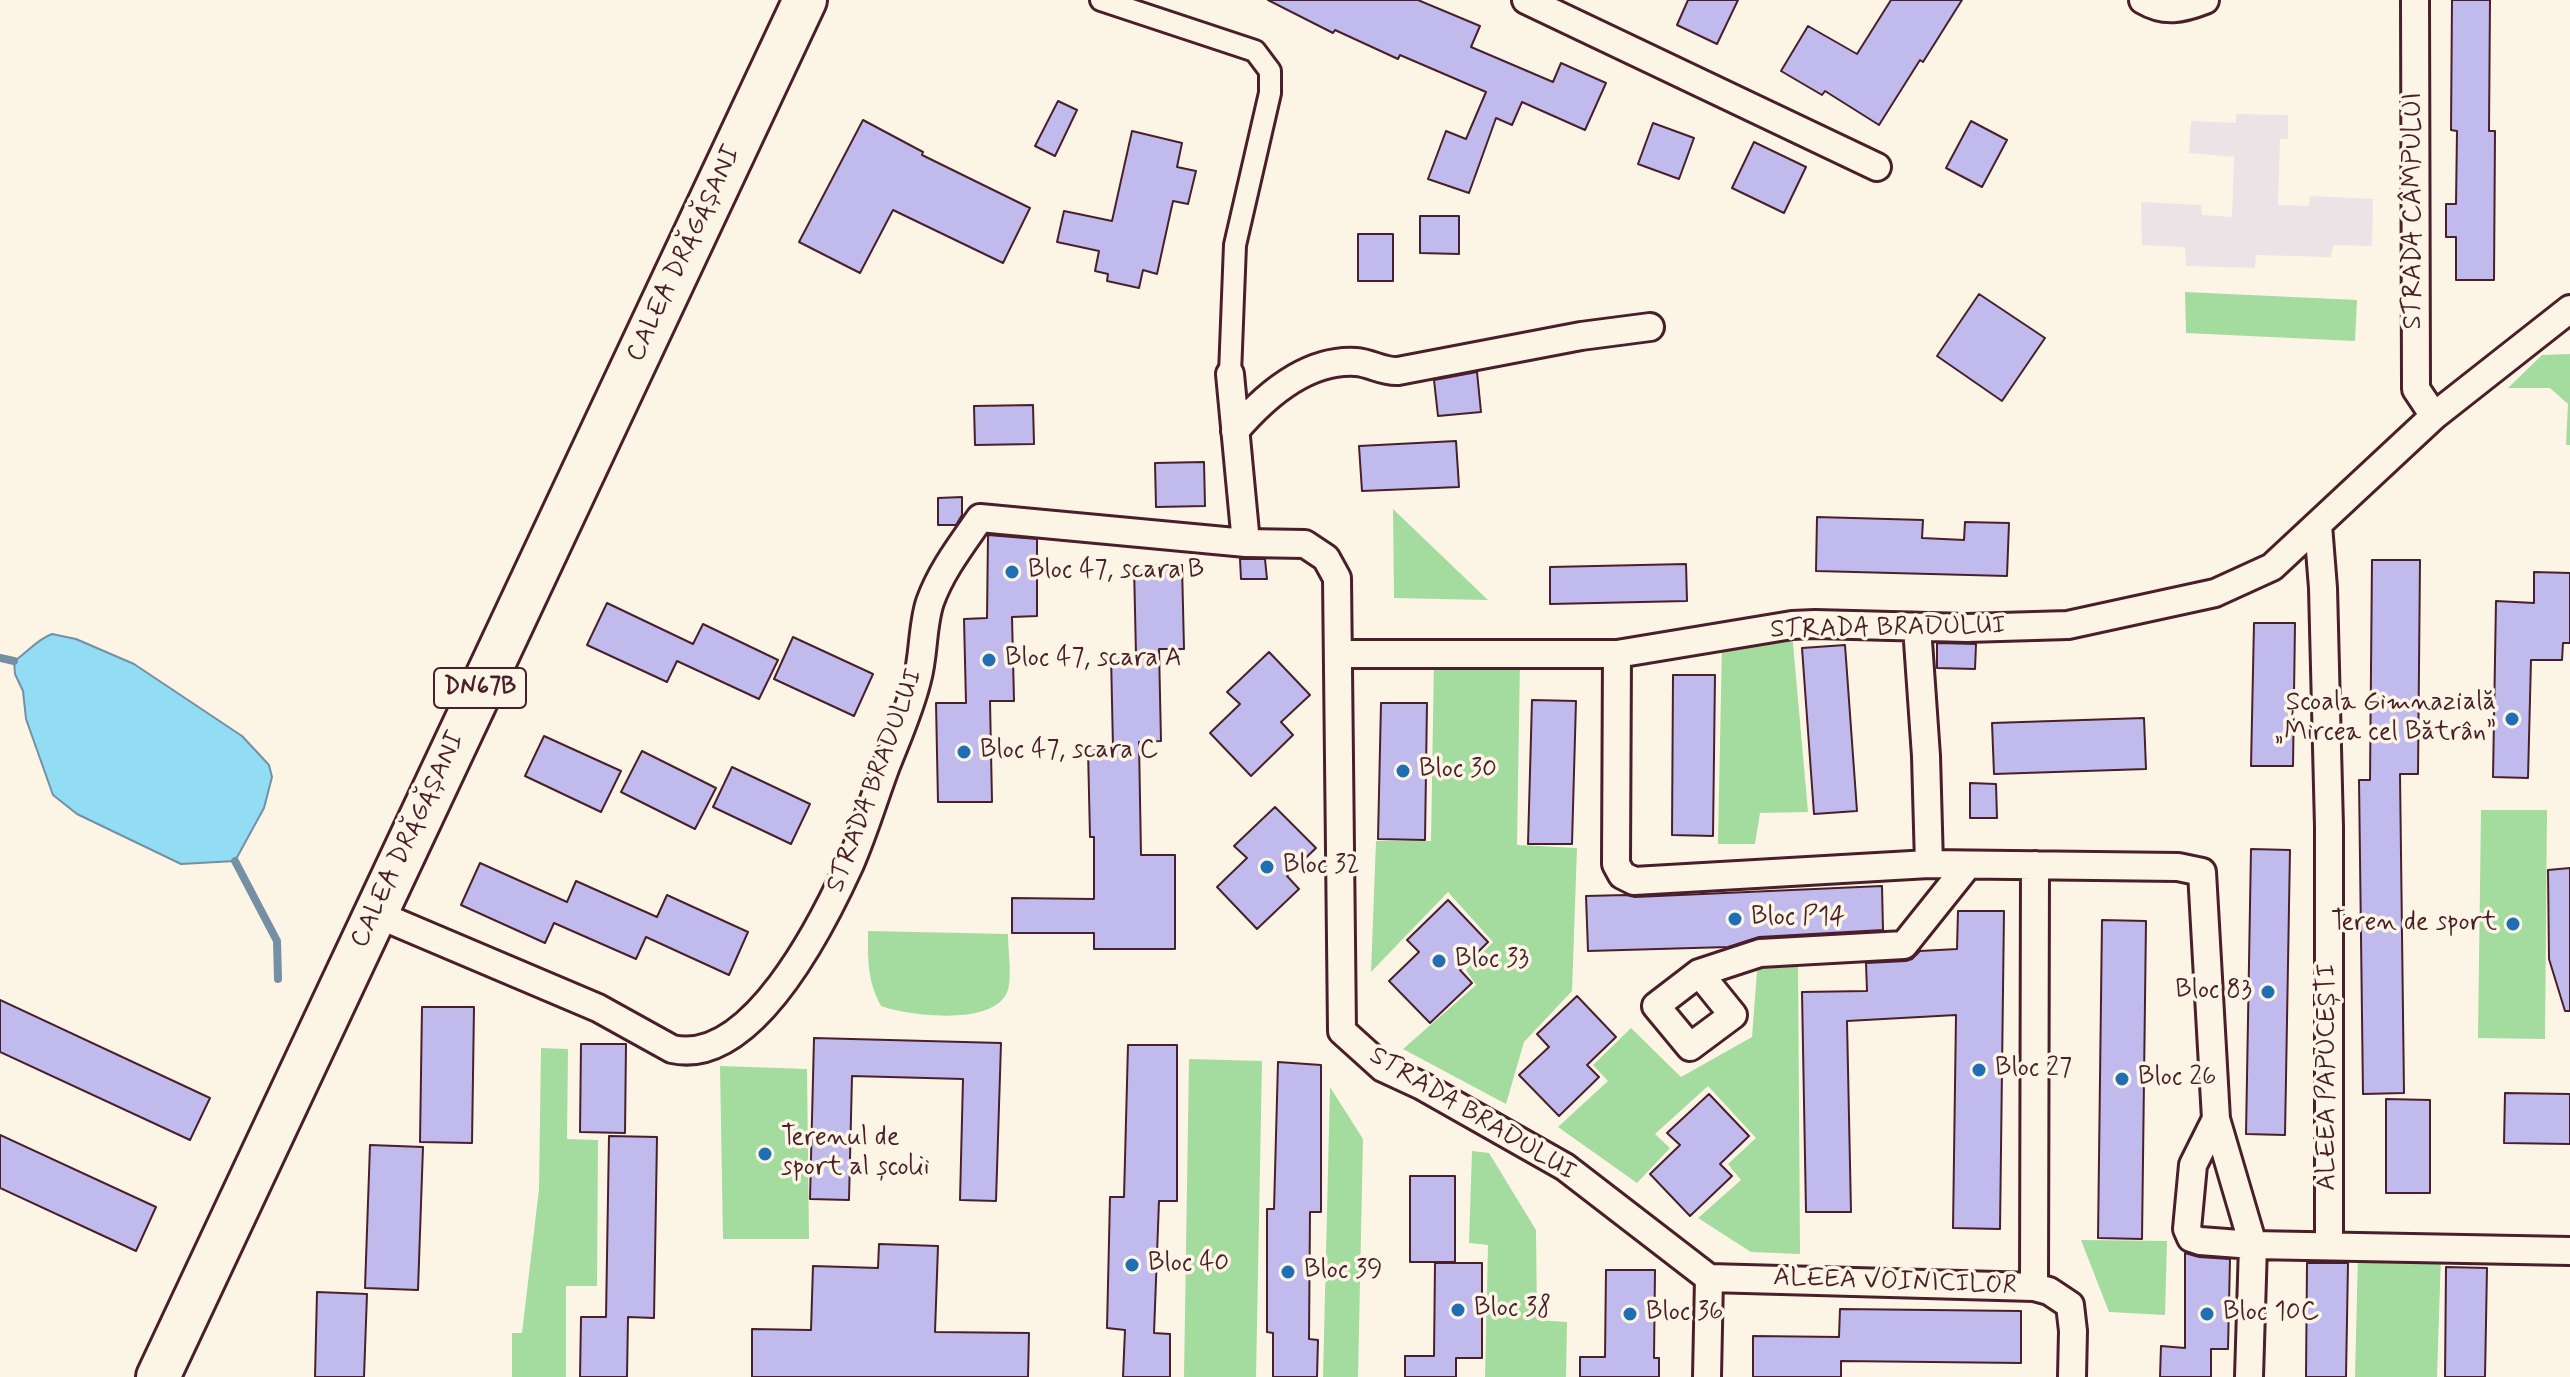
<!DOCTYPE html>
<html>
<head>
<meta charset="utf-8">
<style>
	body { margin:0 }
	canvas { display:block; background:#fcf5e5 }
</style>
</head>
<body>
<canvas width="2570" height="1377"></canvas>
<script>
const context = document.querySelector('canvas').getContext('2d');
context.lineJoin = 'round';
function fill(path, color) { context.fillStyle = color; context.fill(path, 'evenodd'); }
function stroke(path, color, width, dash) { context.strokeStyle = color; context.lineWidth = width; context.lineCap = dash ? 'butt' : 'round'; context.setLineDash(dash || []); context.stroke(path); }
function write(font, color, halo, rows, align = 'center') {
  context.font = font + ' Mynerve,sans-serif'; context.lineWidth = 7; context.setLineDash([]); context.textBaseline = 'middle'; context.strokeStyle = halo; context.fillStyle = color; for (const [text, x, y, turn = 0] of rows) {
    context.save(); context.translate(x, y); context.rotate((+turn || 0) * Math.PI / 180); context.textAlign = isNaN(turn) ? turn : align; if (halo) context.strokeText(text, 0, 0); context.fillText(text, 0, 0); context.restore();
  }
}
const built = new Path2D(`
	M2236 114 2288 115V139H2280L2278 205 2309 206 2310 196 2373 199 2372 246 2333 245 2331 257 2256 255 2255 268 2186 266 2185 247 2142 245 2141 202 2201 205 2202 215 2232 217 2234 157 2189 153 2191 121 2236 123Z`);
const green = new Path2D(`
	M2185 292 2357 300 2355 341 2186 333Z
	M2570 354V445H2566L2568 404 2550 388H2508L2542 355Z
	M1393 509 1488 600 1394 598Z
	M1792 632 1808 812 1760 813 1755 844H1718L1722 643Z
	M1434 660 1520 661 1517 845 1577 848 1572 991 1524 1042 1506 1104 1403 1049 1476 985 1466 970 1493 942 1448 892 1371 972 1376 841H1431Z
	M2481 810H2547L2545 1039 2478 1038Z
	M868 931 1008 934C1008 949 1012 976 1008 990 996 1027 909 1016 881 1006 867 980 868 960 868 931Z
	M1758 959H1798L1800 1254 1751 1252 1698 1218 1741 1180 1728 1164 1756 1138 1708 1086 1655 1134 1670 1148 1637 1183 1558 1127 1608 1081 1593 1065 1631 1028 1681 1077 1752 1037Z
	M541 1048 568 1049 567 1139 598 1140 597 1286H566V1377H512V1333H522L539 1189Z
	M1189 1059 1262 1061 1256 1377H1184Z
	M720 1066 807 1069 809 1239H723Z
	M1330 1087 1363 1139 1358 1377H1323Z
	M1472 1151 1489 1153 1536 1230 1537 1320 1567 1322 1566 1377H1485L1488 1245 1469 1243Z
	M2081 1240 2167 1241 2165 1315 2109 1312Z
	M2358 1254 2441 1255 2437 1377H2355Z`);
const water = new Path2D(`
	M52 634 76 639 134 664 242 736 269 765 272 777 264 808 235 861 181 864 77 814 53 795 26 719 23 691 15 674 14 661C28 652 36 640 52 634Z`);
const stream = new Path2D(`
	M0 658 14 661
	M235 861 277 941 278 979`);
const building = new Path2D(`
	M1268 0H1418L1480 26 1471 47 1553 82 1561 63 1606 83 1585 130 1522 102 1512 125 1496 118 1469 193 1428 179 1446 131 1466 139 1486 92 1400 55 1398 59 1335 30 1333 33Z
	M1688 0H1738L1717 44 1677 25Z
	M1891 0H1962L1923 62 1920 60 1879 125 1825 91 1822 95 1781 71 1808 26 1857 54Z
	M2452 0H2490L2489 131H2495L2494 280H2456V237H2446V204H2456L2457 131 2451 130Z
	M1058 101 1077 110 1055 156 1035 146Z
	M863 120 923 152 922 155 1030 208 1003 263 893 210 860 273 799 242Z
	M1971 121 2007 140 1982 187 1946 168Z
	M1653 123 1694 138 1679 179 1638 164Z
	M1132 131 1182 143 1177 167 1196 171 1188 204 1173 201 1157 274 1143 270 1139 288 1107 281 1108 274 1095 271 1099 251 1057 242 1064 211 1112 221Z
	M1754 142 1806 167 1784 213 1732 188Z
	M1420 216H1459V254L1420 253Z
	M1358 234H1393V281H1358Z
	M1979 294 2045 338 2002 401 1937 356Z
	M1477 372 1481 412 1438 416 1434 380Z
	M1033 405 1034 444 975 445 974 406Z
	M1456 441 1459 487 1362 491 1359 446Z
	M1204 462 1205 506 1156 507 1155 463Z
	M962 497V515L956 525H938V498Z
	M1817 517 1923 520 1922 538 1964 540 1965 522 2009 523 2007 576 1816 571Z
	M988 535 1037 539V616L1012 617 1014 701H990L992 802H938L936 703H966L964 619 987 618Z
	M1240 559H1265L1267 579H1241Z
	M2372 560H2420L2418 774H2400L2404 1093 2363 1094 2359 780H2370Z
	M1686 564 1687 601 1550 604V567Z
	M1182 565 1184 649H1159L1161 741 1139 742 1141 855H1175V949H1094V933H1012V898L1094 899V837H1090L1088 749 1113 748 1111 655H1136L1134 566Z
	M2534 572 2570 573V643H2563L2562 660H2531L2528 778 2493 777 2496 601 2534 603Z
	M607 603 693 644 703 624 778 660 759 699 677 661 667 682 587 645Z
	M2254 623H2295L2293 766H2251Z
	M793 637 873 674 854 716 774 679Z
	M1937 643 1976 644 1975 669 1937 668Z
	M1845 645 1857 811 1814 814 1802 648Z
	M1269 652 1310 695 1281 722 1293 735 1251 776 1210 733 1240 704 1227 692Z
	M1673 675H1715L1713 836 1672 835Z
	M1532 700 1576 701 1572 844H1528Z
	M1381 703H1427L1425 840 1378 839Z
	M2144 718 2146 769 1994 774 1992 723Z
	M544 736 621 771 601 812 525 776Z
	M642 751 716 788 695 829 621 792Z
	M732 767 810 804 791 844 713 807Z
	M1970 783 1996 784 1997 818H1970Z
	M1275 807 1316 848 1287 876 1299 889 1257 929 1217 887 1247 858 1234 846Z
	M2251 849 2290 850 2285 1135 2246 1134Z
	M480 863 567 902 576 881 657 917 667 895 748 932 729 975 646 937 636 959 554 923 545 943 461 905Z
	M2570 868V1011H2565L2549 959 2548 870Z
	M1882 886 1883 930 1759 937 1728 947 1588 951 1586 896 1626 895 1635 897Z
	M1448 900 1488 942 1460 970 1472 983 1430 1023 1389 981 1419 952 1407 940Z
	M1958 911H2004L2000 1229 1953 1228 1956 1015 1847 1021 1851 1212H1806L1802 992 1867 991 1866 963 1906 961 1912 959 1920 951 1957 949Z
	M2102 920 2146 921 2142 1239 2098 1238Z
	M1577 996 1616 1037 1587 1065 1599 1077 1559 1116 1519 1075 1549 1047 1537 1034Z
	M0 1000 210 1098 190 1140 0 1052Z
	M422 1007H474L472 1143 420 1142Z
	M814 1038 1001 1043 996 1201 960 1200 963 1079 852 1076 849 1200 810 1199Z
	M581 1044H626L625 1133 580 1132Z
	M1128 1045H1177V1201H1159L1154 1333 1170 1334V1377H1123L1125 1330 1107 1328 1110 1197H1124Z
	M1278 1062 1321 1065V1212H1310L1309 1339 1318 1340 1317 1377H1273V1333L1267 1332V1209H1274Z
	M2505 1093 2570 1094V1144L2504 1143Z
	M1709 1094 1749 1136 1720 1164 1732 1176 1690 1216 1650 1174 1680 1145 1667 1133Z
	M2386 1099 2430 1100V1193H2386Z
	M0 1135 156 1207 136 1251 0 1188Z
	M609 1136 657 1137 654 1318 628 1317 627 1377H580L581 1317H606Z
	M370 1145 423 1147 418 1290 365 1288Z
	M1410 1176H1455V1262H1410Z
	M879 1244 938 1246 935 1332 1029 1333 1028 1377H752V1329L811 1330 813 1266 878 1268Z
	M2185 1253 2199 1257 2230 1259 2228 1349H2211V1377H2160L2161 1346 2185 1348Z
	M1435 1263H1482V1358H1456V1377H1405V1356H1434Z
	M2307 1263H2348L2346 1377H2306Z
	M2446 1267 2487 1268 2485 1377H2445Z
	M1606 1270H1655L1654 1358H1659V1377H1580V1357H1605Z
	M317 1292 367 1294 364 1377H315Z
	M1840 1309 2021 1311V1363L1841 1361V1377H1753V1336L1839 1337Z`);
const pedestrian = new Path2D(`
	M1101 0 1255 51 1270 71V93L1235 245 1230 374`);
const minor = new Path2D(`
	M1526 0 1877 167
	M2143 0C2165 13 2182 9 2205 0
	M2415 0 2416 389 2434 416
	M1230 374 1246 543
	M1235 431C1264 397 1307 359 1356 362 1371 363 1383 372 1398 371L1581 336 1650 327
	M2318 525 2323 588 2329 827V1246
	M1917 627 1926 756 1929 864
	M1339 654H1617L1792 625 1815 624 1967 628 2068 625 2215 593 2272 567 2434 416 2570 309
	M1617 654 1616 864 1622 875 1634 881 1929 864 2178 867 2202 872 2216 1119 2193 1165 2187 1229 2191 1238 2200 1241 2253 1245 2216 1119
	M374 913 598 1008 672 1049C752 1067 823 923 850 864 864 832 874 798 886 766 897 738 910 709 917 680 924 655 922 626 930 602 941 571 962 544 980 518L1246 543 1305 544 1326 558 1337 578 1342 1031 1383 1068 1422 1086 1565 1167 1709 1278
	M1699 973 1733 1015 1690 1047 1656 1006 1699 973 1760 953 1904 945 1968 865
	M1709 1278 2034 1287 2049 1291 2070 1305 2073 1331 2072 1377
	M2034 1287 2035 865
	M1707 1377 1709 1278
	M2249 1377 2253 1245 2570 1251`);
const primary = new Path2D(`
	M158 1377 805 0`);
const markers = [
	[1012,572,8,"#1f6fb2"],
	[989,660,8,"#1f6fb2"],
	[2512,719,8,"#1f6fb2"],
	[964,752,8,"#1f6fb2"],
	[1403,771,8,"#1f6fb2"],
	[1267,867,8,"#1f6fb2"],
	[1735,919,8,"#1f6fb2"],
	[2513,924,8,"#1f6fb2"],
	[1439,961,8,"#1f6fb2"],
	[2268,992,8,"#1f6fb2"],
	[1979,1070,8,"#1f6fb2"],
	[2122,1079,8,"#1f6fb2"],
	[765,1154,8,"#1f6fb2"],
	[1132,1265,8,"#1f6fb2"],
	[1288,1272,8,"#1f6fb2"],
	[1458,1310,8,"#1f6fb2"],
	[1630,1314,8,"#1f6fb2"],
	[2207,1314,8,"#1f6fb2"]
];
const shields = [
	[480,688,92]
];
const shieldNames = [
	["DN67B",480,688]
];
const streetNames = [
	["STRADA CÂMPULUI",2415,211,-90],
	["CALEA DRĂGĂȘANI",685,254,-65],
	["STRADA BRADULUI",1888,629,-1],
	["STRADA BRADULUI",876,781,-70],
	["CALEA DRĂGĂȘANI",409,840,-65],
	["ALEEA PAPUCEȘTI",2329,1077,-90],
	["STRADA BRADULUI",1472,1115,31],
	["ALEEA VOINICILOR",1895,1283,2]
];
const poiNames = [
	["Bloc 47, scara B",1028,572],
	["Bloc 47, scara A",1005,660],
	["Școala Gimnazială",2496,704,"right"],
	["„Mircea cel Bătrân”",2496,734,"right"],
	["Bloc 47, scara C",980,752],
	["Bloc 30",1419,771],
	["Bloc 32",1283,867],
	["Bloc P14",1751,919],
	["Teren de sport",2497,924,"right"],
	["Bloc 33",1455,961],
	["Bloc 83",2252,992,"right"],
	["Bloc 27",1995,1070],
	["Bloc 26",2138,1079],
	["Terenul de",781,1139],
	["sport al școlii",781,1169],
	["Bloc 40",1148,1265],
	["Bloc 39",1304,1272],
	["Bloc 38",1474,1310],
	["Bloc 36",1646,1314],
	["Bloc 10C",2223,1314]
];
fill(built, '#eae4e7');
fill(green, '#a4db9f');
fill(water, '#92dcf4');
stroke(water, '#7590a4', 2);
stroke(stream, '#7590a4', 8);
fill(building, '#c1bbed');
stroke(building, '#4a1f2b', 2);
stroke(pedestrian, '#4a1f2b', 26);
stroke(minor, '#4a1f2b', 32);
stroke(primary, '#4a1f2b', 48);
stroke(pedestrian, '#fcf5e5', 20);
stroke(minor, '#fcf5e5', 26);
stroke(primary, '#fcf5e5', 42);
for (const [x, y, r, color] of markers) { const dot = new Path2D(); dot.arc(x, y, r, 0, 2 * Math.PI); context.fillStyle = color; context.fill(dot); stroke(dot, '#fcf5e5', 3); }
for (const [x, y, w] of shields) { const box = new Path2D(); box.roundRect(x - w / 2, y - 20, w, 40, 6); context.fillStyle = '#fcf5e5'; context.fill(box); stroke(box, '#4a1f2b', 2); }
write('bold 24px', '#4a1f2b', null, shieldNames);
write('26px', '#4a1f2b', '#fcf5e5', streetNames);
write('26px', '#4a1f2b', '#fcf5e5', poiNames, 'left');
</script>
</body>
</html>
